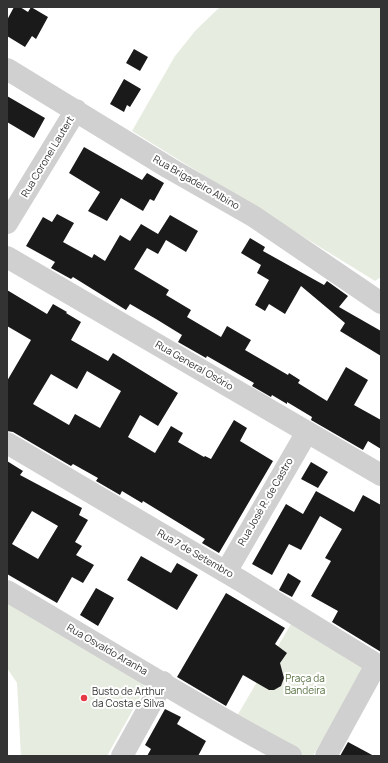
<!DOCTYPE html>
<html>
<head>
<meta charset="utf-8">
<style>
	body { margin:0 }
	#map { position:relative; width:388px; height:763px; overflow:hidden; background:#fff; font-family:Manrope,sans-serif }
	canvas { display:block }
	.frame { position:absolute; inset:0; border:8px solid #333; pointer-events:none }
</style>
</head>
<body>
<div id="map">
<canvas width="388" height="763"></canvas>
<div class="frame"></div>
</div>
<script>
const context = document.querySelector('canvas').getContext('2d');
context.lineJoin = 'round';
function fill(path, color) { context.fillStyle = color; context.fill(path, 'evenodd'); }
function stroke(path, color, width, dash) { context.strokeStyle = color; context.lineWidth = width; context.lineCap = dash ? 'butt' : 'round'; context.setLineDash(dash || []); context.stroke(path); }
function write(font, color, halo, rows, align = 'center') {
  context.font = font + ' Manrope,sans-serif'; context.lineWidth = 4; context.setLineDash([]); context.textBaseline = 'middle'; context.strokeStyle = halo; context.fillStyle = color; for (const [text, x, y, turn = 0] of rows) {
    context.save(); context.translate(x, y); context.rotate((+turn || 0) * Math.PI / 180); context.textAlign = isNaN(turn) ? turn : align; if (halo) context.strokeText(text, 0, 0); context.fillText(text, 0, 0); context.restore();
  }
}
const green = new Path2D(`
	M220 7H381V277L375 281 132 131 175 56 196 30Z
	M7 598 136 673 145 688 107 756H21L17 683 7 668Z
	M291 624 365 669 313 756H304L237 716Z`);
const building = new Path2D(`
	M14 7H20L28 12 31 7 48 17 36 39 32 36 25 47 7 36V20Z
	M134 49 148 57 140 71 126 63Z
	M124 79 141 89 130 107 127 105 124 112 110 104Z
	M7 96 45 118 34 138 7 122Z
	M84 147 142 180 147 173 164 183 154 201 150 199 143 211 121 198 107 221 88 211 100 192 69 173Z
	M57 214 74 223 63 242 92 258 94 254 105 261 120 235 130 241 141 224 158 234 170 215 198 231 186 252 166 240 158 254 147 248 134 269 169 290 166 295 191 310 187 317 221 337 227 326 251 340 245 350 288 375 289 373 300 380 298 383 327 401 346 367 368 380 354 405 381 420V449L368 441 363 450 311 420 312 417 287 402V404L272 395 271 397 252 386 254 383 207 356 206 358 178 342 182 335 156 319 130 304 126 310 73 277 71 279 51 268 55 262 26 246 43 217 52 222Z
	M250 238 265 247 263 251 324 285 327 281 348 296 339 307 381 331V356L340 331 345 323 301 286 285 314 269 304 265 311 255 305 269 280 257 273 261 265 241 253Z
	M7 290 47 314 53 304 67 312 66 313 81 322 71 340 108 361 113 353 178 393 158 426 140 415 128 437 155 453 171 426 183 433 178 442 204 457 205 456 211 459 234 420 247 428 240 441 273 461 219 553 202 543 205 539 143 501 142 503 122 491 120 495 96 481 98 478 73 464 71 466 13 432 7 431V381L31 340 7 326ZM87 371 121 391 100 428 75 414 69 425 33 404 51 374 77 389Z
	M7 461 23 471 20 475 82 508 79 515 88 520 75 542 82 546 76 555 94 565 83 583 72 577 57 603 7 574ZM32 511 58 526 38 559 12 544Z
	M311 462 328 472 318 488 301 479Z
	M316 491 354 512 363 495 381 505V652L332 622 338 611 311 596 331 561 325 558 342 529 320 516 301 550 289 544 272 575 252 564 286 504 303 514Z
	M141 556 171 573 177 563 198 575 177 610 127 580Z
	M288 573 301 581 292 597 279 590Z
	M96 588 114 598 98 626 80 615Z
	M226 593 285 628 275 644 287 653 280 663 284 678 281 686 274 690H269L243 675 226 706 177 677Z
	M165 709 181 717 177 724 206 741 198 756H147L151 749 145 745Z
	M348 742 374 756H340Z`);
const minor = new Path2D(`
	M7 69 169 168 253 216 381 303
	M7 223 76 110
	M7 257 381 475
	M7 443 241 581 381 667
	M226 572 307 432
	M7 591C102 646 194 705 291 756
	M122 756 163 682
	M326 756 376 665`);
const markers = [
	[84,698,4,"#e63946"]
];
const streetNames = [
	["Rua Coronel Lautert",48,157,-59],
	["Rua Brigadeiro Albino",196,183,30],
	["Rua General Osório",194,366,30],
	["Rua José R. de Castro",266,502,-60],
	["Rua 7 de Setembro",195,554,30],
	["Rua Osvaldo Aranha",107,650,30]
];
const parkNames = [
	["Praça da",305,679],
	["Bandeira",305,691]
];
const poiNames = [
	["Busto de Arthur",92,692],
	["da Costa e Silva",92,704]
];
fill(green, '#e6ecdf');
fill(building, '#1a1a1a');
stroke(minor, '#d0d0d0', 22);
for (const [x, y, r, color] of markers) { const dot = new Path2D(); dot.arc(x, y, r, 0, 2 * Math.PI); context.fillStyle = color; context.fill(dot); stroke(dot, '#fff', 1.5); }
write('10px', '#333', '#fff', streetNames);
write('10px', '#56703f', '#fff', parkNames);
write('10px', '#333', '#fff', poiNames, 'left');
</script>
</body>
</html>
